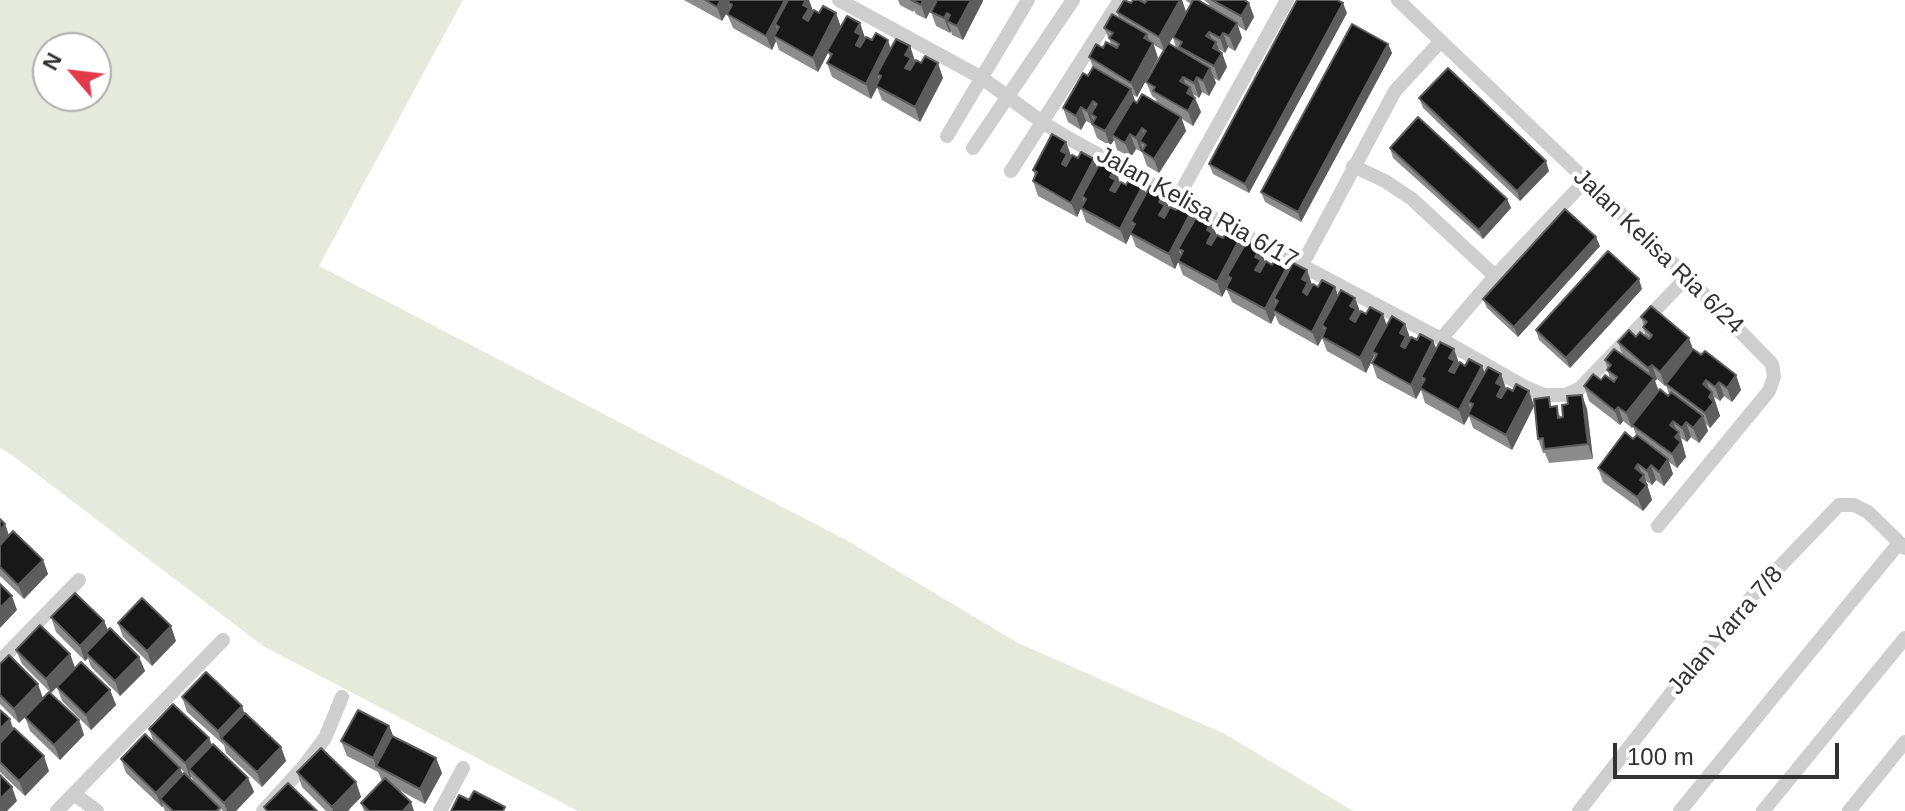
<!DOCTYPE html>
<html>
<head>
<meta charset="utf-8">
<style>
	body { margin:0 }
	#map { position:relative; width:1905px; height:811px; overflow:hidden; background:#fff; font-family:Helvetica,sans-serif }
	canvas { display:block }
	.north { position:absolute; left:32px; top:32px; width:80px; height:80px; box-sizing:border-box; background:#fff; border:2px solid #adadad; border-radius:50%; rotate:298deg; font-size:22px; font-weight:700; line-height:32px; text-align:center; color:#313131 }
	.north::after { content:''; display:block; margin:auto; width:28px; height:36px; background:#e13a4b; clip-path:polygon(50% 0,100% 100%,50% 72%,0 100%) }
	.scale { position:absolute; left:1613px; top:743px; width:226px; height:36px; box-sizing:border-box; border:4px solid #313131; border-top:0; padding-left:10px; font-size:24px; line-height:28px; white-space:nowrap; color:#313131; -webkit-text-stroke:6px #fff; paint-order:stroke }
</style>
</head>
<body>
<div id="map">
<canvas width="1905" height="811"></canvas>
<div class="north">N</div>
<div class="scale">100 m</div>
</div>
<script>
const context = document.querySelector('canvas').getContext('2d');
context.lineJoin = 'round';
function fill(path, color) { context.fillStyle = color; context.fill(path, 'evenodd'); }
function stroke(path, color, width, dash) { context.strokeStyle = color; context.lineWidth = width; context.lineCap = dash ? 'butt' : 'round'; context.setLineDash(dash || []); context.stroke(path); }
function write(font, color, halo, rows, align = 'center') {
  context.font = font + ' Helvetica,sans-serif'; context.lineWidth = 8; context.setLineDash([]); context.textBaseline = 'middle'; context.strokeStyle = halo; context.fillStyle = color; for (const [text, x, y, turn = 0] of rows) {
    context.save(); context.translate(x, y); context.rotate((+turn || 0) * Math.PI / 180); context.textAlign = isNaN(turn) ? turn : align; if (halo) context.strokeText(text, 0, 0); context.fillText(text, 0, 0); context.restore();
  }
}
const green = new Path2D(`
	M0 0H463L319 266 846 540 1018 643 1225 734 1353 811H578L263 646 9 453 0 448ZM48 48H96V96H48Z`);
const minor = new Path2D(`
	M839 0 982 78 1042 122 1068 138 1240 233 1441 339 1525 387 1544 395H1565L1579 389 1687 277
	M1398 0 1687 277 1772 364 1774 377 1769 391 1658 526
	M947 136 1028 0
	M973 148 1073 0
	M1353 166 1385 181 1412 199 1495 276
	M1011 171 1120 0
	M1177 199 1287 0
	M1302 265 1395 91 1440 42
	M1441 339 1495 276 1585 181
	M0 661 79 580
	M74 794 97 811
	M57 811 223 640
	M263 811 304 766 325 738 342 697
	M440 811 463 768
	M1579 811 1697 660 1761 586 1839 505H1854L1868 512 1905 548
	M1680 811 1899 543
	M1763 811 1905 638
	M1849 811 1905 742`);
const wall = new Path2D(`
	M684 0H809L813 11 819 13H836L841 27 860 23 865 38 891 48 910 46 915 61 943 78 920 122 882 100 877 87 871 99 832 77 827 63 830 57 828 53 818 72 779 50 776 41 772 50 733 28 727 14 730 9V7L722 21Z
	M898 0H936L926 19 916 14 914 10 913 12 900 5Z
	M1140 0H1182L1186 12 1191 4 1185 0H1198L1210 8 1209 4 1204 0H1246L1249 3 1254 17 1246 31 1238 26 1242 38 1235 51 1228 47 1225 53 1219 49 1222 53 1227 67 1219 81 1214 78 1216 83 1209 96 1202 92 1199 98 1193 94 1195 98 1201 112 1193 126 1182 119 1186 131 1159 173 1147 166 1142 152 1136 149 1131 157 1117 150 1114 140 1110 146 1097 138 1092 124 1086 121 1081 130 1068 122 1063 108 1093 67 1089 57 1103 48 1112 46 1104 28 1119 18 1117 12 1131 3ZM1173 37 1176 48 1169 43ZM1154 45 1164 51 1146 82 1152 96 1156 99 1157 103H1136L1133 95 1137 97 1158 58Z
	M983 1 963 40 952 35 951 31 950 33 936 26 931 12Z
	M1347 13 1249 193 1213 174 1209 164Z
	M1388 44 1392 53 1301 222 1265 202 1261 192Z
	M1419 98 1549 171 1520 201 1423 108Z
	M1066 142 1071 156 1097 168H1115L1120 183 1146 194 1164 193 1169 208 1176 210H1192L1195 219 1211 221 1217 236 1223 238H1240L1243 247 1260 248 1265 262 1290 270H1307L1312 285 1318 287H1335L1338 296 1355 298 1360 312 1387 325 1405 324 1410 338 1417 340 1433 341 1436 349 1459 363 1465 366H1482L1484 373 1501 374 1506 389 1513 391H1529L1534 406 1512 450 1473 428 1469 416 1464 425 1425 403 1421 390 1416 399 1377 378 1372 363 1375 358 1374 356 1366 373 1327 351 1322 338 1318 346 1279 324 1275 315 1271 324 1232 302 1226 288 1222 297 1183 275 1178 262 1175 269 1136 247 1131 234 1126 244 1086 222 1081 208 1077 217 1038 196 1033 181 1035 176 1033 170Z
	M1390 148 1507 199 1511 208 1483 239 1393 158Z
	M1600 246 1518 337 1487 308 1483 299Z
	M1642 289 1570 368 1539 340 1536 330Z
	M1641 317 1736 375 1741 390 1732 402 1724 396 1720 401 1714 397 1720 416 1710 428 1706 424 1708 431 1699 443 1691 437 1687 442 1681 438 1686 457 1677 468 1669 462 1673 474 1664 486 1656 480 1652 485 1646 481 1652 500 1643 511 1603 482 1598 468 1633 439 1636 435 1633 426 1632 428 1623 421 1620 425 1589 401 1584 386 1601 380 1610 379 1605 360 1623 356 1618 342 1636 337H1646L1643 327 1644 326ZM1657 379 1665 386 1666 385 1669 394 1668 396 1659 391 1655 381Z
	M1582 395 1587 409 1593 459 1549 463 1545 453H1543L1538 439 1553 407 1561 417H1563L1568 404Z
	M0 519 5 524 9 535 43 560 48 574 24 599 0 576Z
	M51 617 104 621 108 630 139 657 145 671 120 696 91 667 88 658 85 661 56 632Z
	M118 623 176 641 152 666 123 637Z
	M16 650 70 654 75 668 51 693 22 664Z
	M0 664 43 698 79 720 84 735 60 760 30 731 25 717 31 711 19 723 0 704Z
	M57 687 110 690 116 705 91 730 62 701Z
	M182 697 242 706 244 714 281 747 286 761 262 787 226 753 224 745 187 712Z
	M0 710 13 729 49 771 25 796 0 772Z
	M389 726 393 736 436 758 442 773 425 804 397 789 414 811H364L361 803 382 781 378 772 347 756 341 741Z
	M149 729 209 738 212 745 248 778 254 792 236 811H223L220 808 221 811H165L163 806 162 807 126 773 121 759 154 743ZM180 768 190 778 191 777 194 782 183 775Z
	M297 772 356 782 361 797 349 810 350 811H326L302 787Z`);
const shadedWall = new Path2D(`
	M721 0H733L728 3 730 7 722 21 717 7Z
	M785 0H792L779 27 775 24 779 36H774L776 41 772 50 766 36Z
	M806 0H809L813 11 814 23 803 18V5Z
	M923 0H936L926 19 921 5Z
	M971 0H983V1L963 40 957 26Z
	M1180 0H1182L1186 12 1165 52 1159 37Z
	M1241 0H1246L1248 4 1249 3 1254 17 1246 31 1241 16Z
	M1343 3 1347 13 1249 193 1245 184Z
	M836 13 841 28 818 72 813 58Z
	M947 13 950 22 947 21 951 31 950 33 944 18Z
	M860 23 865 38 866 50 856 45 855 32Z
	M1237 23 1242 38 1235 51 1229 36Z
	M1209 32 1214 46 1216 42 1221 54 1222 53 1227 67 1219 81 1214 66 1206 36Z
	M1223 33 1228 47 1225 53 1220 38Z
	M1147 34 1151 47 1153 43 1158 58 1137 97 1131 83Z
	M888 40 893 55 877 74 880 82 871 99 866 84Z
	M1388 44 1392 53 1301 222 1298 212Z
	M910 46 915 61 916 73 905 68V55Z
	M938 63 943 78 920 122 915 107Z
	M1210 68 1216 83 1209 96 1203 81Z
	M1183 77 1188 91 1190 87 1201 112 1193 126 1188 111 1180 81Z
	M1197 77 1202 92 1199 98 1194 83Z
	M1131 89 1136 104 1112 135 1114 140 1110 146 1105 131Z
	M1093 101 1098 115 1091 114 1094 122 1092 125 1087 111Z
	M1081 107 1086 121 1081 130 1076 116Z
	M1181 117 1186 131 1159 173 1154 159Z
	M1142 128 1147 142 1140 141 1143 150 1141 152 1136 138Z
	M1130 134 1136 149 1131 157 1125 143Z
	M1066 142 1071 156 1072 168 1062 164 1061 151Z
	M1094 159 1099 173 1082 196 1084 202 1077 217 1071 203Z
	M1546 161 1549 171 1520 201 1517 191Z
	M1115 168 1120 183 1121 195 1110 190V177Z
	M1143 185 1148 200 1131 221 1134 228 1126 244 1120 229Z
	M1164 193 1169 208 1170 220 1159 215V202Z
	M1507 199 1511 208 1483 239 1479 230Z
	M1192 210 1197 225 1178 249 1181 256 1175 269 1169 254Z
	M1211 221 1217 236 1212 257 1207 243V230Z
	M1596 237 1600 246 1518 337 1514 327Z
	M1240 238 1245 253 1227 276 1230 282 1222 297 1217 282Z
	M1260 248 1265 262 1266 275 1255 270V257Z
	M1288 265 1293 279 1278 301 1274 298 1278 309 1273 310 1275 315 1271 324 1265 309Z
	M1307 270 1312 285 1313 297 1303 292 1302 279Z
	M1639 279 1642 289 1570 368 1566 358Z
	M1335 287 1340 302 1322 325 1325 332 1318 346 1312 332Z
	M1355 298 1360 312 1361 324 1350 319V306Z
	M1383 314 1388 329 1372 352 1374 356 1366 373 1360 358Z
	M1405 324 1410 338 1412 350 1401 346 1400 333Z
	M1689 338 1694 352 1665 386 1660 372Z
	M1433 341 1439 355 1421 377 1424 384 1416 399 1411 385Z
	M1454 349 1459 363 1460 375 1449 371V358Z
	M1652 365 1657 379 1655 381 1659 392 1632 428 1626 413 1652 380 1648 368Z
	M1482 366 1487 380 1473 404 1468 402 1471 411 1468 414 1469 416 1464 425 1459 410Z
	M1501 374 1506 389 1502 411 1497 396 1496 383Z
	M1736 375 1741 390 1732 402 1727 388Z
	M1706 380 1711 394 1712 392 1720 416 1710 428 1705 413 1703 384Z
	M1719 382 1724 396 1720 401 1715 387Z
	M1529 391 1534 406 1512 450 1506 435Z
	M1582 395 1587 409 1593 459 1588 444Z
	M1618 407 1623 421 1620 425 1615 411Z
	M1703 416 1708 431 1699 443 1693 428Z
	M1673 421 1678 435 1679 432 1686 457 1677 468 1672 454 1670 425Z
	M1686 422 1691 437 1687 442 1682 428Z
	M1668 459 1673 474 1664 486 1659 472Z
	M1638 464 1643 477 1644 475 1652 500 1643 511 1637 497 1635 468Z
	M1651 465 1656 480 1652 485 1647 471Z
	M5 524 10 539 0 550V530Z
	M43 560 48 574 24 599 18 585Z
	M12 596 17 610 0 628V608Z
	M104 621 110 636 86 653 88 658 85 661 80 646Z
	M171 626 176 641 152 666 147 651Z
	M70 654 75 668 51 693 46 679Z
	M139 657 145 671 120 696 115 681Z
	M38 684 43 698 19 723 14 709Z
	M110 690 116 705 91 730 86 715Z
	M242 706 247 721 221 738 223 746 218 731Z
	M10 719 15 734 0 749V729Z
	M79 720 84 735 60 760 54 745Z
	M389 726 395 740 376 766 373 758Z
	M209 738 214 752 189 769 191 777 190 778 185 763Z
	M281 747 286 761 262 787 257 772Z
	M44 756 49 771 25 796 19 781Z
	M436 758 442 773 425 804 420 789Z
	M180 768 186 782 160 799 163 806 162 807 156 793Z
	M248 778 254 792 236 811H227L224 803Z
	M356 782 361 797 347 811H333L332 807Z
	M12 787 17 801 7 811H0V799Z
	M411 802 414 811H403Z`);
const building = new Path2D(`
	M705 0H721L717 7Z
	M729 0H785L766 36 727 14 732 5 728 3Z
	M788 0H806L803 5 809 8 803 18 808 21 814 10 819 13 823 6 836 13 813 58 774 36 779 27 775 24Z
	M911 0H923L921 5Z
	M937 0H971L957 26 947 21 950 15 947 13 944 18 931 12Z
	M1124 0 1131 3 1133 0H1139L1145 3 1147 0H1180L1159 37 1117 12Z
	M1193 0H1198L1237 23 1229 36 1223 33 1220 38 1209 32 1206 36 1216 42 1213 48 1222 53 1214 66 1179 47 1182 42 1173 37Z
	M1212 0H1244L1249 3 1241 16Z
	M1297 0H1337L1343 3 1245 184 1209 164Z
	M1112 14 1147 34 1144 38 1153 43 1131 83 1089 57 1096 44 1103 48 1106 42 1117 48 1119 44 1109 38 1113 33 1104 28Z
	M847 16 860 23 855 32 861 35 856 45 860 47 866 37 872 40 876 33 888 40 866 84 827 63 832 54 827 51Z
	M1352 24 1388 44 1298 212 1261 192Z
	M896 39 910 46 905 55 911 58 905 68 910 70 916 60 921 63 925 56 938 63 915 107 876 86 881 76 877 74Z
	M1168 43 1210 68 1203 81 1197 77 1194 83 1183 77 1180 81 1190 87 1187 93 1195 98 1188 111 1153 91 1155 87 1146 82Z
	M1093 67 1131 89 1105 131 1092 124 1096 117 1091 114 1097 104 1093 101 1087 111 1081 107 1076 116 1063 108 1083 73 1088 76Z
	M1448 68 1546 161 1517 191 1419 98Z
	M1142 94 1181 117 1154 159 1142 151 1146 145 1140 141 1146 131 1142 128 1136 138 1130 134 1125 143 1112 135 1133 100 1137 103Z
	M1418 117 1507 199 1479 230 1390 148Z
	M1052 134 1066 142 1061 151 1067 154 1062 164 1066 166 1072 155 1078 158 1081 152 1094 159 1071 203 1033 181 1037 172 1033 170Z
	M1101 161 1115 168 1110 177 1116 180 1110 190 1115 192 1121 182 1126 185 1130 178 1143 185 1120 229 1081 208 1086 199 1082 196Z
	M1150 186 1164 193 1159 202 1165 205 1159 215 1164 218 1170 207 1176 210 1179 203 1192 210 1169 254 1130 233 1135 224 1131 221Z
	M1565 209 1596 237 1514 327 1483 299Z
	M1198 214 1211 221 1207 230 1212 233 1207 243 1211 245 1217 235 1223 238 1227 231 1240 238 1217 282 1178 261 1183 251 1178 249Z
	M1247 241 1260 248 1255 257 1261 260 1255 270 1260 272 1266 261 1272 265 1275 258 1288 265 1265 309 1226 288 1231 278 1227 276Z
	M1608 251 1639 279 1566 358 1536 330Z
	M1293 263 1307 270 1302 279 1308 282 1303 292 1307 295 1313 284 1318 287 1322 280 1335 287 1312 332 1273 310 1278 301 1274 298Z
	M1341 290 1355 298 1350 306 1356 309 1350 319 1355 322 1361 311 1366 314 1370 307 1383 314 1360 358 1322 337 1326 328 1322 325Z
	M1651 306 1689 338 1660 372 1652 365 1648 368 1618 342 1629 330 1636 337 1640 332 1649 339 1651 337 1652 335 1643 327 1647 322 1641 317Z
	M1392 316 1405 324 1400 333 1406 336 1401 346 1405 348 1411 337 1417 340 1420 334 1433 341 1411 385 1372 363 1377 354 1372 352Z
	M1440 342 1454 349 1449 358 1455 361 1449 371 1454 373 1460 362 1465 366 1469 359 1482 366 1459 410 1420 388 1425 379 1421 377Z
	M1614 349 1654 378 1626 413 1618 407 1615 411 1584 386 1593 374 1601 380 1605 375 1614 382 1617 377 1607 370 1611 365 1605 360Z
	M1693 349 1701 355 1705 351 1736 375 1727 388 1719 382 1715 387 1706 380 1703 384 1712 392 1709 397 1714 402 1705 413 1666 384Z
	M1488 367 1501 374 1496 383 1502 386 1497 396 1501 398 1507 388 1513 391 1516 384 1529 391 1506 435 1468 414 1473 404 1468 402Z
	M1660 389 1668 396 1671 392 1703 416 1693 428 1686 422 1682 428 1673 421 1670 425 1679 432 1675 437 1681 442 1672 454 1632 425Z
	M1582 395 1588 444 1544 449 1543 438 1538 439 1534 399 1549 397 1550 407 1557 406 1558 418 1563 417 1562 405 1568 404 1567 396Z
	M1625 432 1633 439 1637 435 1668 459 1659 472 1651 465 1647 471 1638 464 1635 468 1644 475 1640 480 1647 485 1637 497 1598 468Z
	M0 519 5 524 0 530Z
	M13 531 43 560 18 585 0 567V545Z
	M0 584 12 596 0 608Z
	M75 593 104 621 80 646 51 617Z
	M142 598 171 626 147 651 118 623Z
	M40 625 70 654 46 679 16 650Z
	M110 628 139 657 115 681 86 653Z
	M9 655 38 684 14 709 0 695V664Z
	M81 662 110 690 86 715 57 687Z
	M206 672 242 706 218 731 182 697Z
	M49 692 79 720 54 745 25 717Z
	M173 704 209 738 185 763 149 729Z
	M0 710 10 719 0 729Z
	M358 710 389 726 373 758 341 741Z
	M245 713 281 747 257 772 221 738Z
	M14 728 44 756 19 781 0 762V743Z
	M145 734 180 768 156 793 121 759Z
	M392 736 436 758 420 789 376 766Z
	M213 744 248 778 224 803 189 769Z
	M321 748 356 782 332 807 297 772Z
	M184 773 220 808 216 811H173L160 799Z
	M0 775 12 787 0 799Z
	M385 778 411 802 403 811H369L361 803Z
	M288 783 317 811H267L264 807Z
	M474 791 505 807 503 811H451L459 795 469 800Z`);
const streetNames = [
	["Jalan Kelisa Ria 6/17",1197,208,29],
	["Jalan Kelisa Ria 6/24",1658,252,44],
	["Jalan Yarra 7/8",1726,631,-49]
];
fill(green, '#e5eadd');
stroke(minor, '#cecece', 14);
fill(wall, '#8c8c8c');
fill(shadedWall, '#5d5d5d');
fill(building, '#181818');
stroke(building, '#5d5d5d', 2);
write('24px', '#313131', '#fff', streetNames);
</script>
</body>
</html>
